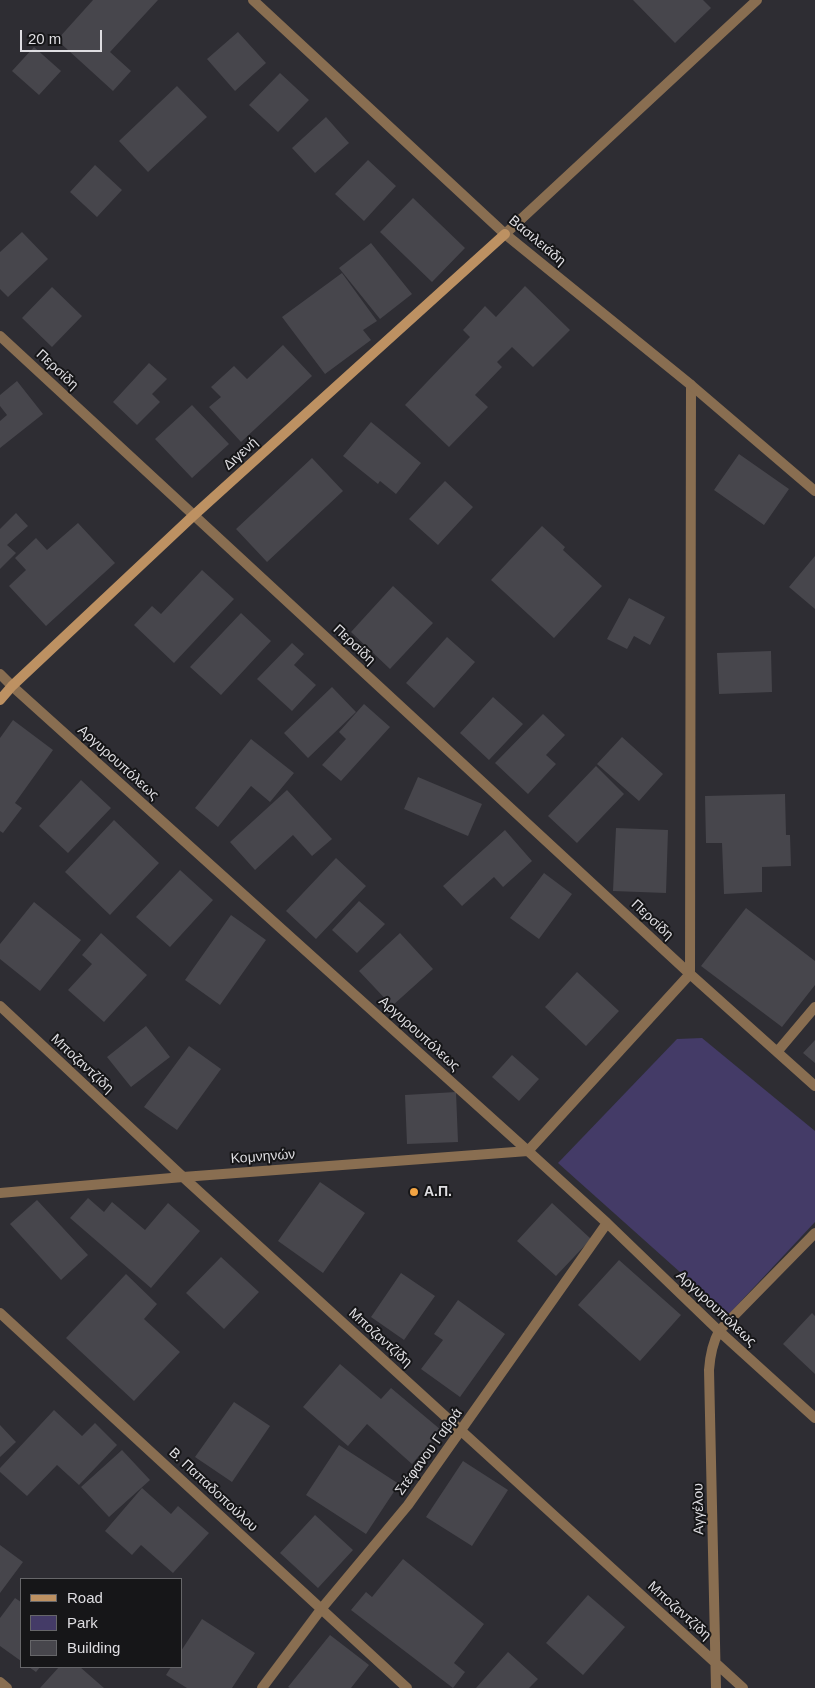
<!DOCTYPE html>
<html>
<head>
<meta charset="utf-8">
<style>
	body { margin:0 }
	#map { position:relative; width:815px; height:1688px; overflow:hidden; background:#2e2d33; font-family:Arial,sans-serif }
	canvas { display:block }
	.legend { position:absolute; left:20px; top:1578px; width:162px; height:90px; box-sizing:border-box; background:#161618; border:1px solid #666669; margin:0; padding:6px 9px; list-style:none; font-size:15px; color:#dfdee2 }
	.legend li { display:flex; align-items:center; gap:10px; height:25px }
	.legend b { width:25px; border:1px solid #666669 }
	.scale { position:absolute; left:20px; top:30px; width:82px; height:22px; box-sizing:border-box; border:2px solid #dfdee2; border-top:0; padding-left:6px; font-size:15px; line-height:18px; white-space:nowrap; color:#dfdee2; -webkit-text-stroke:4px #161618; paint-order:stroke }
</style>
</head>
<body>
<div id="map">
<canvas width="815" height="1688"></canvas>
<ul class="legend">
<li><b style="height:6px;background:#bd9162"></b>Road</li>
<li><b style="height:14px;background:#443b67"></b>Park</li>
<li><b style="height:14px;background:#47464c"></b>Building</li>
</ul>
<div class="scale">20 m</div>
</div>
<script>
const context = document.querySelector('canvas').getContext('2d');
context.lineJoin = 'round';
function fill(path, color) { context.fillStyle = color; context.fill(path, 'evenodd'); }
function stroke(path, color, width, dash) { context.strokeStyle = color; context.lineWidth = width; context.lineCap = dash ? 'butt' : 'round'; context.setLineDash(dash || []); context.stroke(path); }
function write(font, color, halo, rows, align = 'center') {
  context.font = font + ' Arial,sans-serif'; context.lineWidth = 4; context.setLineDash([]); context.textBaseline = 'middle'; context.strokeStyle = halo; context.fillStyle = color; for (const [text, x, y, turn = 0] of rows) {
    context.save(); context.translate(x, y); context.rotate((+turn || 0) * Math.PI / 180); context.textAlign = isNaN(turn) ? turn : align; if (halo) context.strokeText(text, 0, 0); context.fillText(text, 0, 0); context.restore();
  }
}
const green = new Path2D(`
	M702 1038 815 1131V1222L728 1315 558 1163 677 1039Z`);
const building = new Path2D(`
	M93 0H158L110 52 131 71 113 91 57 40Z
	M633 0H703L711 8 675 43Z
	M238 32 266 63 235 91 207 59Z
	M34 47 61 71 39 95 12 71Z
	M280 73 309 100 278 132 249 105Z
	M177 86 207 117 148 172 119 141Z
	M326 117 349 143 315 173 292 148Z
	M368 160 396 186 364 221 335 194Z
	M95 165 122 190 97 217 70 192Z
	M413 198 465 248 432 282 380 232Z
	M22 232 48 259 8 297 0 289V252Z
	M371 243 412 294 380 319 339 268Z
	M342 273 377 321 363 330 371 340 325 374 282 317Z
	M525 286 570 330 533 367 512 347 497 362 502 367 475 395 488 407 449 447 405 405 470 337 463 330 485 306 496 317Z
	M52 287 82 316 52 347 22 318Z
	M283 345 312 376 241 442 209 407 221 397 211 387 234 366 247 379Z
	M149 363 167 379 152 394 160 402 137 425 113 402Z
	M17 381 43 414 0 448V421L7 415 0 406V395Z
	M192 405 229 444 192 478 155 439Z
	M371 422 421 463 396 494 380 481 378 484 343 456Z
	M739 454 789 489 764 525 714 490Z
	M312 458 343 491 267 562 236 529Z
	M445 481 473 507 438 545 409 519Z
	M16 513 28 526 7 545 16 553 0 569V529Z
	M78 523 115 563 46 626 9 586 26 570 15 558 36 538 47 550Z
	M542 526 565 547 563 550 602 586 554 638 491 580Z
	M815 556V609L789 587Z
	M202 570 234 599 174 663 134 625 152 606 161 614Z
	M393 586 433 623 390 669 351 632Z
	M629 598 665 617 650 645 634 636 627 649 607 639Z
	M241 613 271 641 221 695 190 667Z
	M447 637 475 662 434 708 406 683Z
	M292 643 304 654 294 665 316 685 292 711 257 679Z
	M771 651 772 692 719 694 717 653Z
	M332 687 356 712 308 758 284 733Z
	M493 697 523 724 489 760 460 733Z
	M364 704 390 727 341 781 322 765 346 739 339 732Z
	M543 714 565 735 546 755 556 764 528 794 495 763Z
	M13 720 53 750 15 803 22 808 3 833 0 831V738Z
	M622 737 663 774 639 801 597 764Z
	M251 739 294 773 270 802 251 786 218 827 195 808Z
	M596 766 624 794 577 843 548 816Z
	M418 777 482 804 468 836 404 809Z
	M81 780 111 808 68 853 39 826Z
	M287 790 332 839 312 856 293 835 255 870 230 842Z
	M785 794 786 835H790L791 866 762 867V892L724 894 722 843H706L705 796Z
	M114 820 159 863 110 915 65 872Z
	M616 828 668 830 666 893 613 891Z
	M505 830 532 861 503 887 494 877 462 906 443 886Z
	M336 858 366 886 316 939 286 911Z
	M180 870 213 900 170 947 136 917Z
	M544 873 572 894 539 939 510 918Z
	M359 901 385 924 357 953 332 930Z
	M34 902 81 940 40 991 0 959V944Z
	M746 908 815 961V985L782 1027 701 966Z
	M231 915 266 940 220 1005 185 980Z
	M101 933 147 975 104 1022 68 990 92 964 82 955Z
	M400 933 433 969 392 1006 359 971Z
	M577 972 619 1011 586 1046 545 1007Z
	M146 1026 170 1057 131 1087 107 1057Z
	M815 1040V1063L803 1053Z
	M189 1046 221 1069 177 1130 144 1107Z
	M512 1055 539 1079 519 1101 492 1077Z
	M456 1092 458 1142 407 1144 405 1095Z
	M320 1182 365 1213 323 1273 278 1241Z
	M88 1198 104 1212 112 1202 145 1230 168 1203 200 1231 151 1288 70 1218Z
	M37 1200 88 1255 61 1280 10 1224Z
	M552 1203 591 1239 556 1276 517 1241Z
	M221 1257 259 1292 224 1329 186 1293Z
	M619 1260 681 1315 640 1361 578 1305Z
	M401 1273 435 1296 404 1340 371 1317Z
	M126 1274 157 1304 144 1319 180 1352 134 1401 66 1338Z
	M458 1300 505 1334 460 1397 421 1369 443 1340 434 1334Z
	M812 1313 815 1316V1374L783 1344Z
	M340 1364 381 1399 391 1388 441 1430 412 1464 367 1424 348 1446 303 1407Z
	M234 1402 270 1426 232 1482 195 1457Z
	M54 1410 82 1436 95 1423 117 1445 79 1485 57 1465 27 1496 0 1472V1468Z
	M0 1425 16 1442 0 1457Z
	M339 1445 399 1484 366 1534 306 1495Z
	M122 1450 150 1480 109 1517 81 1487Z
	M463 1461 508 1490 472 1546 426 1517Z
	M142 1488 171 1514 178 1506 209 1533 173 1573 141 1545 132 1555 105 1531Z
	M315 1515 353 1550 318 1588 280 1553Z
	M0 1545 23 1562 0 1593Z
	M403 1559 484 1624 454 1663 465 1672 453 1688 351 1610 366 1592 372 1597Z
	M588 1595 625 1627 583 1675 546 1643Z
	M15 1598 21 1602V1661L0 1646V1618Z
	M202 1619 255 1653 232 1688H187L166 1675 171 1667H181V1651Z
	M330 1635 369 1665 351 1688H290L288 1687Z
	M508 1652 538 1679 529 1688H476Z
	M29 1667H40L36 1672Z
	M59 1667H80L104 1688H40Z`);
const minor = new Path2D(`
	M505 234 757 0
	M0 336 690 974 815 1086
	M12 686 528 1151 607 1223 719 1331 815 1418
	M0 1006 183 1177 743 1688
	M777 1052 815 1007
	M0 1193 183 1177 528 1151 690 974 691 385
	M0 1313 407 1688
	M262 1688 322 1608 408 1505 607 1223
	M716 1688 709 1370C710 1356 712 1344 719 1331L815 1233`);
const tertiary = new Path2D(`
	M253 0 505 234 691 385 815 491
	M0 674 12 686
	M0 1682 7 1688`);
const secondary = new Path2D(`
	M0 700 12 686 193 516 505 234`);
const markers = [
	[414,1192,5,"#f3a443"]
];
const streetNames = [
	["Βασιλειάδη",537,241,40],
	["Περσίδη",57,370,43],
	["Διγενή",241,454,-42],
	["Περσίδη",354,645,43],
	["Αργυρουπόλεως",118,763,42],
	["Περσίδη",652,920,43],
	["Αργυρουπόλεως",419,1034,42],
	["Μποζαντζίδη",82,1064,43],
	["Κομνηνών",263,1157,-4],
	["Αργυρουπόλεως",716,1309,43],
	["Μποζαντζίδη",380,1338,42],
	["Στέφανου Γαβρά",429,1452,-54],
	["B. Παπαδοπούλου",213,1490,43],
	["Αγγέλου",699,1509,-91],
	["Μποζαντζίδη",679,1611,42]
];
const poiNames = [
	["Α.Π.",424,1192]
];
fill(green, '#443b67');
fill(building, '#47464c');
stroke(minor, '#896e51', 10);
stroke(tertiary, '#896e51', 10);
stroke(secondary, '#bd9162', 10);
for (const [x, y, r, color] of markers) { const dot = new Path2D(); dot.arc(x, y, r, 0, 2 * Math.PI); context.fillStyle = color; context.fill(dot); stroke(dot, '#161618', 2); }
write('14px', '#dfdee2', '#161618', streetNames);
write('bold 14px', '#dfdee2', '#161618', poiNames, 'left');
</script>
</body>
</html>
